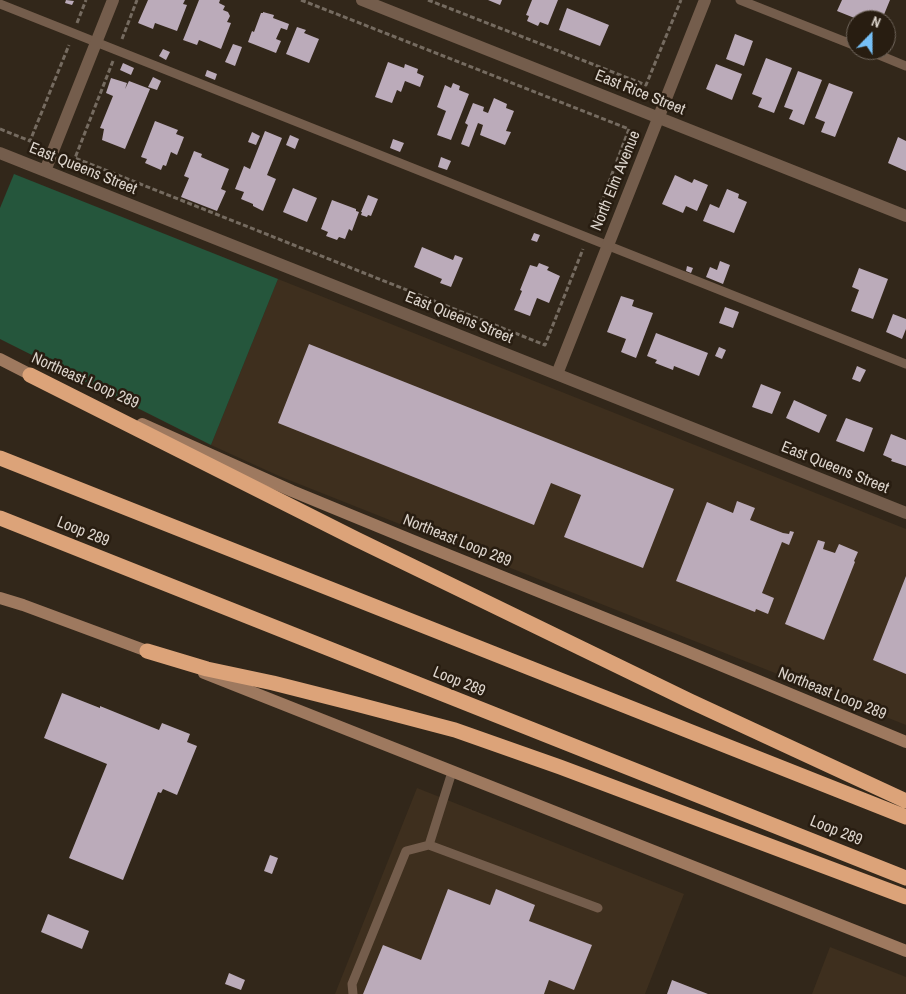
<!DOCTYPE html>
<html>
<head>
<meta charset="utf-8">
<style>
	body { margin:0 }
	#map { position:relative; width:906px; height:994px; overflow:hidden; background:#32271a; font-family:"Archivo Narrow",sans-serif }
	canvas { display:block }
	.north { position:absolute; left:846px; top:10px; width:50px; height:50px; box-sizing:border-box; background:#281d11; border:1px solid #70665c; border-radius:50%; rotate:22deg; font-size:14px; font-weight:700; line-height:20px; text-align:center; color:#dcd4cc }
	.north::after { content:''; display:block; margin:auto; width:18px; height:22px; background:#76c0f7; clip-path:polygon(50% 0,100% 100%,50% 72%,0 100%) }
</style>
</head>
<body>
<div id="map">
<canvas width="906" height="994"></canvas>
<div class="north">N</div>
</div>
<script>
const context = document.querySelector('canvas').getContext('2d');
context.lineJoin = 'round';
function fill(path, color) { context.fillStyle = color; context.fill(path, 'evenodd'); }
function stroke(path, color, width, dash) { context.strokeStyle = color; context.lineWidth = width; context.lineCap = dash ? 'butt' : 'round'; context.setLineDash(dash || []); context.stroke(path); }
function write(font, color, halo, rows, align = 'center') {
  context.font = font + ' "Archivo Narrow",sans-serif'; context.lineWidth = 5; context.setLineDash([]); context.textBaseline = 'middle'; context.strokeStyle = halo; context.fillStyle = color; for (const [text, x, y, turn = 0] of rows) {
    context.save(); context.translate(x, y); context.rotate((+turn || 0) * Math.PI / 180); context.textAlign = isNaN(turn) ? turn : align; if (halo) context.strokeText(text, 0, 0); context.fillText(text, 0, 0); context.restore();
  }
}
const built = new Path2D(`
	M278 279 906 529V725L304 486 279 476 211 445Z
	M417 788 684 894 645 994H335Z
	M830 947 906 977V994H812Z`);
const green = new Path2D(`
	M14 174 278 279 211 445 0 339V208Z`);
const building = new Path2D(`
	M66 0 74 1 72 5 65 3Z
	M148 0H185L183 4 187 5 177 31 155 23 153 29 138 23Z
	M199 0H220L219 3 225 6 223 10 228 12 230 16 227 22 231 23 221 49 199 40 197 45 183 40Z
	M488 0H502L500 5Z
	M532 0H558L548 25 540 22 538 26 527 21 529 16 526 15Z
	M842 0H890L883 17 878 15 876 20H867L858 16 857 19 837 11Z
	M567 8 609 25 600 46 559 30Z
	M263 12 274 15 273 18 289 24 287 30 281 28 276 39 281 41 276 53 248 42 252 31 254 32 261 13H263Z
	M297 27 306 30 304 33 319 39 309 63 286 54Z
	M735 34 753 41 744 66 726 59Z
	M233 44 242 47 235 66 225 62Z
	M163 49 170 52 166 60 159 56Z
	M766 58 792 68 774 113 758 107 762 98 752 94Z
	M388 62 404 68 405 64 418 69 417 73 424 76 420 87 405 81 401 92 397 90 392 103 375 97Z
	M123 63 134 68 131 75 120 70Z
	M716 64 742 74 732 100 706 89Z
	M207 70 217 74 215 80 205 76Z
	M798 71 822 80 804 125 789 119 793 110 784 107Z
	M153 77 161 81 157 90 148 87Z
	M111 78 127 83 125 89 129 81 150 89 125 149 102 140 104 129 100 128 113 96 106 93Z
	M453 83 460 86 459 90 469 94 451 140 437 135 446 111 437 107 445 85 451 88Z
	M829 83 853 92 835 137 821 132 825 122 815 118Z
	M494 98 507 104 506 108 514 111 506 131 511 132 505 145 480 135 483 125 478 123 469 147 461 144 468 125 465 123 473 103 484 107 483 111 488 113Z
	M155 121 178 130 176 134 184 137 177 155 171 152 166 166 163 165 161 170 145 163 147 159 141 157Z
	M265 131 282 138 267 175 276 179 263 211 253 206V204L241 199 244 192 235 189 244 166 250 169Z
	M252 132 260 136 256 145 248 142Z
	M290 135 299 139 295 149 286 145Z
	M898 137 906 141V171L888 163Z
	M393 139 404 143 400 152 390 148Z
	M194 151 202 154 201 157 229 169 221 189 226 191 217 211 181 197 189 178 184 176Z
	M441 157 451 161 447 170 438 167Z
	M675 175 692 183 694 179 708 185 697 211 686 206 683 213 662 204Z
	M293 188 317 198 307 222 283 212Z
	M727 189 739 194 738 198 747 202 734 233 703 221 710 204 719 208Z
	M368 195 378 199 371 216 368 215 367 217 361 215 362 212H361Z
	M332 200 356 209V211L359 212 352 231 349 229 345 239 339 237 337 240 326 236 328 232 321 229Z
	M534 233 540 235 537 242 531 240Z
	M422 247 453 260 455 255 463 258 451 287 440 283 442 279 414 267Z
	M720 261 730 265 723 284 706 277 710 267 717 270Z
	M539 263 549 267 547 270 560 276 549 303 537 298 530 316 514 310 522 291 520 290 530 265 537 267Z
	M687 266 693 268 691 273 686 271Z
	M859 268 888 279 873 319 851 311 859 290 852 287Z
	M621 296 634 300 632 306 653 313 636 358 621 352 626 339 607 332Z
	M725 307 739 312 733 328 719 323Z
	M893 314 906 319V329L902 339 886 332Z
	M656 333 708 353 699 376 674 366 673 370 655 363 657 360 647 356Z
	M309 344 674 489 643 568 564 537 581 495 551 483 534 525 278 423Z
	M719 347 726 350 722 359 715 356Z
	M857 366 866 370 860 382 852 379Z
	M761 384 781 392 772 414 752 407Z
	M794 400 827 415 819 433 786 418Z
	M846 418 873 428 864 452 836 441Z
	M891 434 906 440V466L891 461 892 459 883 455Z
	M737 501 755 508 750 520 783 533 789 534 790 531 794 532 789 545 782 542 762 593 774 598 768 614 756 609 755 612 676 581 707 502 733 513Z
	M818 540 825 542 823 549 835 553 839 544 858 552 854 561 855 562 824 640 785 624Z
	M906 576V674L873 660Z
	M62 693 100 708V706L159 730 162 723 190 734 187 742 197 746 177 795 163 789 161 793 158 792 123 880 69 858 107 764 44 738Z
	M270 855 278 858 272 874 264 871Z
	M448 889 490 905 496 889 535 905 529 921 592 945 574 990 549 980 544 994H363L383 945 421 960Z
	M48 914 89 931 82 949 41 932Z
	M229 973 245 980 241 990 225 984Z
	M672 980 708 994H667Z`);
const path = new Path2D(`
	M301 0 629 129 592 227
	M428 0 646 85 681 0
	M77 23 86 0
	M122 39 137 0
	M113 61 75 158 545 345 583 249
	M0 129 30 141 69 45`);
const service = new Path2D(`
	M740 0 856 46
	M0 4 906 364
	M867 50 906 66
	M429 845 598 908
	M353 994 352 984 406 851 429 845 452 772`);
const minor = new Path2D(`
	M362 0 906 216
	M0 153 906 513
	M45 171 113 0
	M557 374 705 0`);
const secondary = new Path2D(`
	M0 359 39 379
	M142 424 292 491 416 542 684 650 906 742
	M0 598 23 605 155 654
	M204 673 906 951`);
const motorway = new Path2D(`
	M30 375 356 539 690 701 906 801
	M0 458 906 817
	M0 518 906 878
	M147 651 207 669 273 683 356 704 455 730 560 767 906 897`);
const streetNames = [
	["East Rice Street",640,93,22],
	["East Queens Street",83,169,22],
	["North Elm Avenue",616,181,-68],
	["East Queens Street",459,318,22],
	["Northeast Loop 289",85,381,24],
	["East Queens Street",835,468,22],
	["Loop 289",83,532,22],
	["Northeast Loop 289",457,541,22],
	["Loop 289",459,682,22],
	["Northeast Loop 289",832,694,22],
	["Loop 289",836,831,22]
];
fill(built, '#3e2f1e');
fill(green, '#25563c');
fill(building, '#bbabba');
stroke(path, '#756b60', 3, [5, 2.5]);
stroke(service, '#745d4c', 9);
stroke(minor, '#745d4c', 12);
stroke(secondary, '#9e795f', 12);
stroke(motorway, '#dca379', 15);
write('16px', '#dcd4cc', '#281d11', streetNames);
</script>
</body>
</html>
